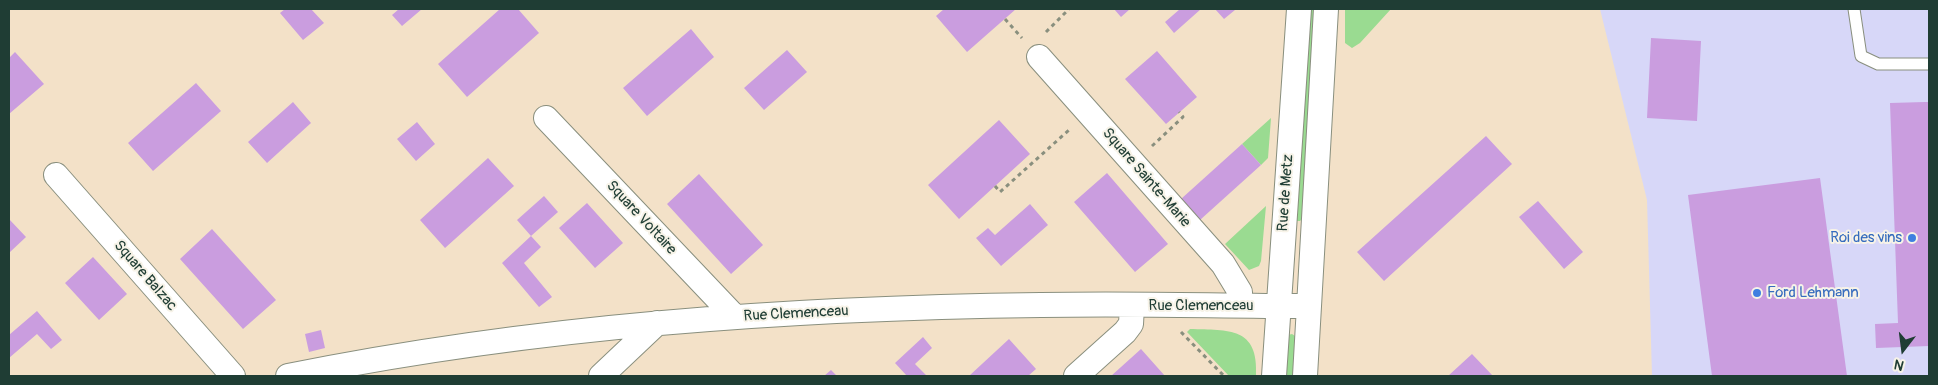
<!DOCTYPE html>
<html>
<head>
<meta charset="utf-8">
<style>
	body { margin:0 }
	#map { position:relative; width:1938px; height:385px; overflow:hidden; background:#f3e1c8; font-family:Pangolin,sans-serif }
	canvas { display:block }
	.frame { position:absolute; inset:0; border:10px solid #1f3d34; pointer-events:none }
	.north { position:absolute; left:1878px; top:325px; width:50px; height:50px; -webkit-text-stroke:4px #f7f3e8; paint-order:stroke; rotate:195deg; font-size:14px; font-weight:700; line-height:20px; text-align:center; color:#1f3d34 }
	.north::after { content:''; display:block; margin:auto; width:18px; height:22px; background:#1f3d34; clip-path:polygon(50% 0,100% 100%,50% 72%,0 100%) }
</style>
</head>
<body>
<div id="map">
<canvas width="1938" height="385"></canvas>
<div class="frame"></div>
<div class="north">N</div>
</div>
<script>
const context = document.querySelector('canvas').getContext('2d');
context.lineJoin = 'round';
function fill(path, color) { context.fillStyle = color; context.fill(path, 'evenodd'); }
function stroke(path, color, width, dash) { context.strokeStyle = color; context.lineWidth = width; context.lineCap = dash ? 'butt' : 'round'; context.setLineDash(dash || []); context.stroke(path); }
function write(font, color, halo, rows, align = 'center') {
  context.font = font + ' Pangolin,sans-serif'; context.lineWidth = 4; context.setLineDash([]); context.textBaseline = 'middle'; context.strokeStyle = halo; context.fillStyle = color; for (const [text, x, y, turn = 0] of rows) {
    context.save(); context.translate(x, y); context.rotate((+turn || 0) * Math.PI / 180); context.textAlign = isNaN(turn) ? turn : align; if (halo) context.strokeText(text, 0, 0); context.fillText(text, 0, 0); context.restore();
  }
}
const built = new Path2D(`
	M1600 9H1929V376H1652L1647 200Z`);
const green = new Path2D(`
	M1306 9H1318L1304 217 1300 221H1297L1295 216Z
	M1345 9H1391L1360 43 1352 48 1345 43Z
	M1271 118 1268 158 1261 165 1242 144Z
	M1266 206 1261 261 1259 266 1249 270 1225 244Z
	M1190 329C1229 330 1259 327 1256 376H1229L1187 332Z
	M1292 334 1295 336V376H1284L1288 335Z`);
const building = new Path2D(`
	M285 9H311L324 23 303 40 280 13Z
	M399 9H422L402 26 392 15Z
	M500 9H518L539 33 467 97 438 64Z
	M944 9H1016L967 52 936 16Z
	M1114 9H1130L1121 17Z
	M1180 9H1201L1174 33 1165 22Z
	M1215 9H1234L1235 10 1224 19Z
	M691 29 714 57 647 116 623 88Z
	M1651 38 1701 41 1697 121 1647 118Z
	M787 50 807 72 764 110 744 88Z
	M1157 51 1197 97 1166 124 1125 79Z
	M15 52 44 84 9 114V58Z
	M196 83 221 111 153 171 128 143Z
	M293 102 311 123 267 163 248 142Z
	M1925 102H1929V346L1876 348 1875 324 1898 323 1890 103Z
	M999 120 1030 154 959 219 928 185Z
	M417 122 435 144 416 161 397 139Z
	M1486 136 1512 164 1384 281 1357 252Z
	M1242 144 1261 165 1200 220 1181 199Z
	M488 158 514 186 445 248 420 220Z
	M1107 173 1168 244 1135 272 1074 202Z
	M699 174 763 245 731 274 667 204Z
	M1820 178 1847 376H1712L1688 195Z
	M544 196 558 212 531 236 517 220Z
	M1538 201 1583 252 1564 269 1519 217Z
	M587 203 623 243 595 268 559 228Z
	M1030 204 1048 225 1001 266 976 238 988 228 995 235Z
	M9 219 26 237 9 253Z
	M212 229 276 300 243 329 180 259Z
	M531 236 541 247 524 263 552 297 539 307 502 263Z
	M93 257 127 294 99 320 65 283Z
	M37 311 62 340 51 349 37 334 9 358V335Z
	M321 330 325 348 309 352 305 334Z
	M923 337 932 348 915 364 927 376H907L895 363Z
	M1009 339 1036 369 1028 376H969Z
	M1141 349 1165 376H1111Z
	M1472 354 1493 376H1448Z
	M831 370 837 376H824Z`);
const path = new Path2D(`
	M1005 19 1022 38
	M1046 32 1069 9
	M1152 146 1183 117 1179 112
	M995 186 1000 192 1069 130
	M1181 332 1224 376`);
const service = new Path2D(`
	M1854 9 1861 56 1878 64H1929`);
const minor = new Path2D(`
	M1039 57 1223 264 1240 292 1239 305
	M546 118 735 317
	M56 175 233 376
	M288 376C535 326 789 308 1041 305 1130 303 1219 306 1308 306
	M601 376 657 323
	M1076 376 1125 332 1131 324 1132 306
	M1274 376 1299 9
	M1305 376 1326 9`);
const markers = [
	[1912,238,5,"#3f7fe0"],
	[1757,293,5,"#3f7fe0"]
];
const streetNames = [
	["Square Sainte-Marie",1146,178,49],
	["Rue de Metz",1286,193,-86],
	["Square Voltaire",641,218,47],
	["Square Balzac",145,276,49],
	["Rue Clemenceau",1201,306],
	["Rue Clemenceau",796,314,-3]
];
const shopNames = [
	["Roi des vins",1902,238],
	["Ford Lehmann",1767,293,"left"]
];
fill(built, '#d7d7f8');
fill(green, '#9adb91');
fill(building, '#ca9ddf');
stroke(service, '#898f7e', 13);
stroke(minor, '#898f7e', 26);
stroke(path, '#898f7e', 3, [4, 4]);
stroke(service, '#fff', 11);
stroke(minor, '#fff', 24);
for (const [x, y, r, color] of markers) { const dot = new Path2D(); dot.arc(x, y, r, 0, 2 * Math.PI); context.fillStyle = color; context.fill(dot); stroke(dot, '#f7f3e8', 2); }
write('15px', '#1f3d34', '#f7f3e8', streetNames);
write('15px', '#366cbe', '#f7f3e8', shopNames, 'right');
</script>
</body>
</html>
